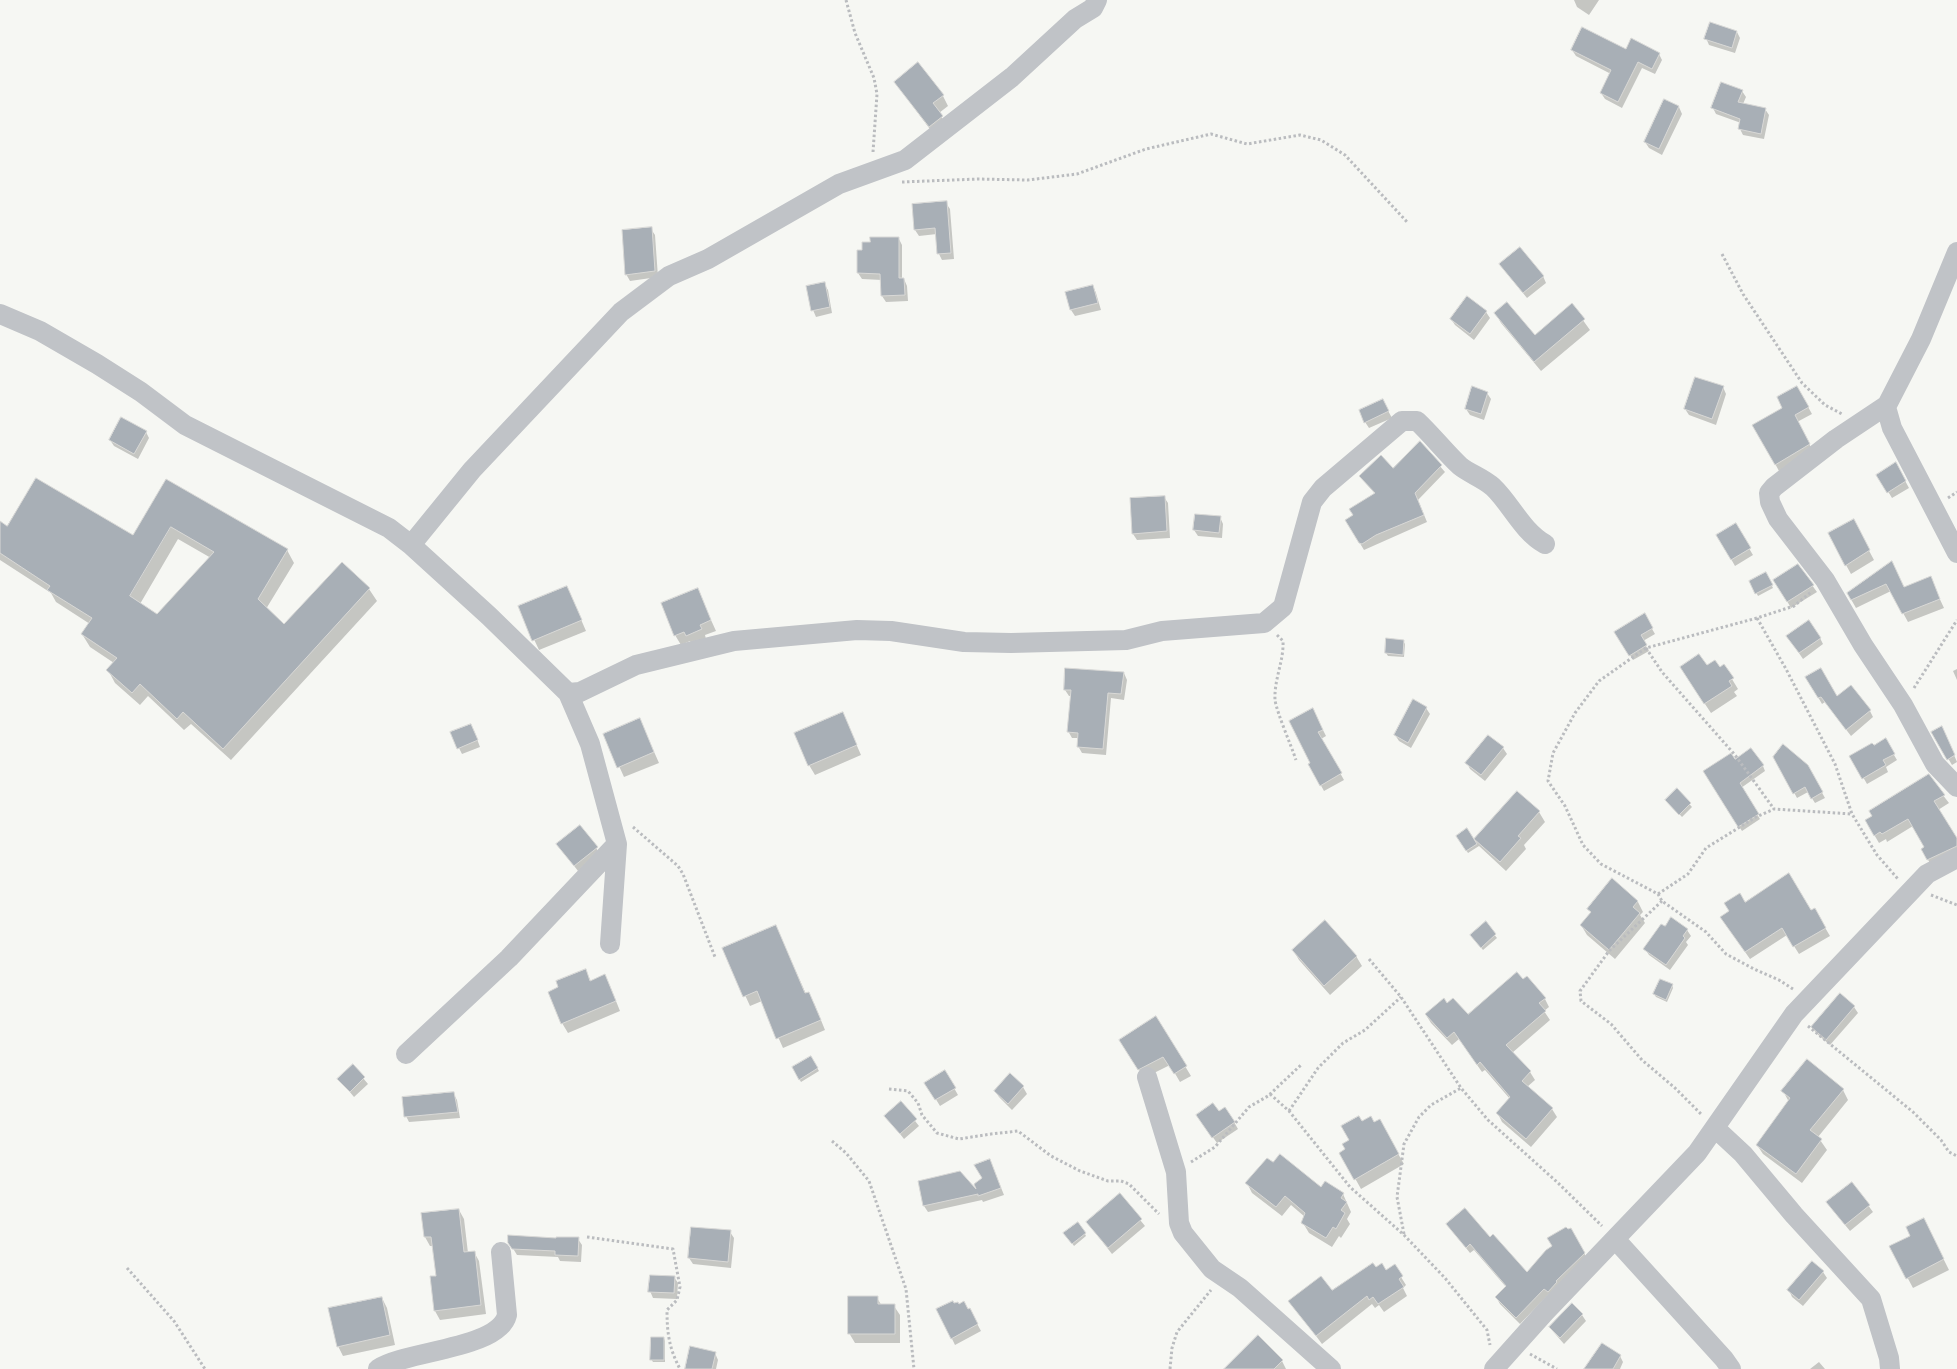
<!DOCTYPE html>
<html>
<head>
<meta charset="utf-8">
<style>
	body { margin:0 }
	canvas { display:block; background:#f6f7f3 }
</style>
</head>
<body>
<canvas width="1957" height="1369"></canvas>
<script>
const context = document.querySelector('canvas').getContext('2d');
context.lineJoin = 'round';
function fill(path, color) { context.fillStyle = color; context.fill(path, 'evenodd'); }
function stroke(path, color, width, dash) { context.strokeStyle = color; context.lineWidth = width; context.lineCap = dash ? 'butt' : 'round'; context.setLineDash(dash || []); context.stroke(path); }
const shadow = new Path2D(`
	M1574 0H1599L1589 15 1577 7Z
	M1737 32 1740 38 1735 53 1709 45 1706 38Z
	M1572 50 1626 51 1659 54 1662 60 1655 74 1642 68 1622 108 1605 99 1601 93 1611 74 1576 56Z
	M895 82 943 96 948 106 939 113 947 126 935 136Z
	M1742 91 1746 97 1743 104 1765 109 1769 115 1764 139 1743 135 1740 129 1741 123 1716 114 1713 108Z
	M1665 101 1679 107 1682 114 1662 155 1649 148 1645 142Z
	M946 203 950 209 954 259 942 260 939 254 937 234 919 236 915 230Z
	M651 229 655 235 658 277 630 281 626 274Z
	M899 239 902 245V280L904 279 907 286 908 301 886 302 882 296V280L862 279 858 273 859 252Z
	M1505 271 1543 276 1546 283 1527 298Z
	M824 284 828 290 832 313 816 317 813 310Z
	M1093 286 1096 293 1101 310 1075 316 1071 310 1067 293Z
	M1572 305 1590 330 1541 371 1501 323 1496 314 1534 336Z
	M1486 312 1490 318 1474 340 1455 325 1451 319Z
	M1723 387 1726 394 1716 425 1689 415 1685 409Z
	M1797 387 1812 414 1797 422 1813 451 1779 471 1754 425 1784 408Z
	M1487 393 1491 399 1484 420 1470 415 1466 409Z
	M1386 407 1392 418 1369 428 1365 422Z
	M146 432 149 438 138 459 114 446 110 440Z
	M1420 443 1445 472 1418 500 1427 522 1364 550 1350 527 1354 516 1375 494 1360 476 1393 470Z
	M1896 464 1909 488 1892 498 1878 475Z
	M167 480 287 550 294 563 266 609 284 626 369 589 377 601 231 760 191 724 184 730 148 696 140 705 115 683 108 670 114 663 90 647 82 634 90 624 56 602 51 593 0 560V522L7 527 134 537ZM178 539 211 558 157 616 140 604Z
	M1164 497 1168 503 1170 538 1137 540 1133 534Z
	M1220 517 1223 524 1222 538 1198 536 1194 530Z
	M1735 525 1753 555 1735 566 1718 536Z
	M1858 530 1874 560 1851 574 1846 565Z
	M1891 563 1904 588 1930 578 1944 608 1908 622 1891 591 1856 608 1848 594Z
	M1798 566 1817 592 1791 608 1775 580Z
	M1766 574 1773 588 1758 596 1751 582Z
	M567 587 586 631 539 650 519 607Z
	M697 589 716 631 705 635 706 639 692 645 690 641 681 645 675 635Z
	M1644 615 1655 634 1643 641 1649 651 1633 660 1616 633Z
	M1820 638 1823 644 1803 659 1792 643Z
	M1388 640 1403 641 1405 644 1404 657 1388 656 1386 653Z
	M1724 666 1738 689 1734 692 1737 696 1711 713 1687 677 1707 667 1720 669Z
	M1957 669V680L1953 671Z
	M1124 673 1127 680 1124 700 1111 698 1106 755 1082 753 1078 746 1079 738H1072L1068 731 1072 696H1069L1065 690Z
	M1807 678 1837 698 1870 711 1873 717 1851 736 1825 702 1822 704Z
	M1426 708 1430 714 1411 748 1399 741 1395 735Z
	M843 714 861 755 815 775 809 765Z
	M1316 716 1326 736 1321 739 1344 780 1324 791 1309 764 1311 763Z
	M640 720 659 763 624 777 605 735Z
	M474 731 480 747 462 754 459 748Z
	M1933 733 1945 734 1957 762 1952 765Z
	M1885 740 1897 760 1886 767 1888 772 1867 784 1851 756Z
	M1503 748 1507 754 1485 781 1470 769 1467 763Z
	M1775 757 1807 766 1825 798 1815 803 1808 792 1797 798Z
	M1735 760 1763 766 1765 771 1741 788 1760 819 1742 831 1704 771Z
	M1928 776 1949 803 1938 810 1957 841V855L1933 868 1922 850 1926 848 1913 826 1887 842 1886 839 1879 843 1866 821Z
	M1677 790 1692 807 1682 817 1668 802Z
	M1517 792 1539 812 1545 822 1524 845 1526 849 1506 871 1479 846 1468 853 1457 836 1474 841Z
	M596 848 600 854 578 871 562 850Z
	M1612 880 1638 902 1643 912 1640 915 1645 923 1615 959 1587 935 1581 925 1592 913 1589 909Z
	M1745 903 1810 912 1814 909 1830 936 1799 954 1787 935 1750 959 1726 925Z
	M1485 923 1497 938 1483 950 1473 938Z
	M776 927 806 994 814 1003 825 1030 783 1048 762 1001 750 1006 724 949Z
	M1665 928 1687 930 1691 936 1686 942 1688 945 1670 970 1649 955 1645 949Z
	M1293 950 1356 956 1362 966 1330 995 1299 960Z
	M585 970 591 981 610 986 620 1011 568 1033 562 1023 560 988Z
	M1672 985 1673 988 1667 1002 1656 997 1654 994Z
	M1545 999 1549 1007 1544 1011 1550 1020 1512 1053 1530 1072 1535 1080 1527 1087 1552 1109 1557 1117 1531 1147 1502 1122 1498 1114 1510 1099 1485 1070 1482 1072 1459 1039 1452 1045 1431 1023 1426 1015 1447 1004 1467 1016Z
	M1854 1007 1858 1013 1830 1045 1816 1033 1812 1027Z
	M1156 1018 1191 1076 1180 1082 1170 1065 1144 1078 1121 1040Z
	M811 1057 819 1071 801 1082 793 1068Z
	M353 1066 368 1084 354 1097 339 1079Z
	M945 1072 958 1095 940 1106 926 1083Z
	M1010 1075 1023 1087 1027 1094 1012 1110 999 1097 995 1091Z
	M1843 1090 1848 1100 1818 1137 1827 1150 1802 1183 1763 1154 1757 1145 1789 1102 1783 1091Z
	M453 1093 457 1100 460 1118 409 1122 406 1116Z
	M901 1103 919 1126 904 1139 886 1116Z
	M1218 1113 1234 1122 1238 1129 1217 1143 1202 1122Z
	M1379 1121 1404 1164 1361 1189 1341 1153 1347 1150 1362 1123 1374 1124Z
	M990 1160 1004 1195 983 1202 982 1200 928 1212 924 1206 920 1182 960 1172 979 1194Z
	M1247 1183 1321 1189 1343 1194 1351 1212 1347 1219 1350 1224 1341 1238 1339 1236 1332 1247 1309 1233 1303 1223 1305 1217 1291 1205 1282 1216 1252 1193Z
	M1852 1183 1873 1212 1850 1231 1831 1208Z
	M1120 1195 1145 1226 1112 1254 1087 1222Z
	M459 1210 464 1219 468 1253 474 1252 479 1261 486 1314 440 1320 435 1311 431 1278 437 1277 433 1246H430L425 1237 423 1215Z
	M1447 1224 1490 1239 1527 1274 1570 1229 1588 1260 1548 1295 1520 1324 1500 1304 1496 1297 1506 1287 1474 1250 1470 1253Z
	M1929 1230 1949 1270 1913 1288 1891 1247Z
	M730 1232 734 1238 731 1268 693 1264 689 1258Z
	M1085 1234 1086 1236 1074 1246 1067 1236Z
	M578 1239 582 1245 581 1262 560 1261 558 1257 517 1255 509 1242Z
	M1812 1263 1823 1272 1827 1278 1803 1306 1792 1297 1789 1290Z
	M1394 1266 1406 1285 1403 1288 1407 1296 1384 1312 1379 1305 1375 1308 1372 1304 1322 1344 1290 1301 1332 1292 1376 1269 1386 1272Z
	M674 1277 678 1283 677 1299 653 1298 650 1291Z
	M382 1298 387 1308 395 1345 343 1356 338 1346Z
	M877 1298 882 1306H894L900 1315V1343H855L849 1333Z
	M938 1310 968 1311 973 1316 981 1331 955 1345Z
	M1582 1315 1586 1321 1564 1344 1550 1328Z
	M1258 1336 1282 1361 1286 1369H1225Z
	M664 1338 665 1341V1362H653L651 1359Z
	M715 1353 718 1360 716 1369H686Z
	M1620 1356 1623 1362 1620 1369H1585Z
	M1819 1362 1825 1369H1810Z`);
const building = new Path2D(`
	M1710 22 1737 31 1732 48 1704 39Z
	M1582 27 1626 49 1631 38 1660 53 1652 69 1638 62 1618 102 1600 93 1611 70 1571 50Z
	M918 62 944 95 933 103 943 116 929 127 894 82Z
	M1721 82 1743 90 1738 102 1766 108 1761 134 1738 129 1740 119 1711 108Z
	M1664 99 1679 106 1659 149 1644 142Z
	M947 201 951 253 937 254 935 228 914 230 912 204Z
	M652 227 655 271 625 275 622 230Z
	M870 237H899V278H904L905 295 881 296 880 274 857 273V250H862V242H870Z
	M1520 247 1544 276 1523 293 1499 264Z
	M825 282 830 307 811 311 806 286Z
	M1093 285 1098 303 1070 310 1065 292Z
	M1467 296 1487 311 1470 334 1450 319Z
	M1507 302 1535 335 1572 303 1585 319 1534 362 1494 313Z
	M1695 377 1724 386 1712 419 1684 409Z
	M1472 386 1488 392 1481 414 1465 409Z
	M1797 386 1809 407 1795 415 1810 444 1775 465 1752 425 1782 408 1777 397Z
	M1383 399 1389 411 1364 423 1359 410Z
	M121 417 147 431 134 454 109 440Z
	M1420 441 1442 465 1415 493 1424 515 1376 535 1362 544 1359 543 1345 520 1353 515 1349 509 1375 493 1359 476 1381 455 1393 468Z
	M1896 462 1906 481 1887 493 1876 475Z
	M36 478 133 535 166 479 288 549 258 599 284 624 342 562 370 588 223 749 183 712 177 719 140 684 132 693 106 670 117 658 81 634 92 618 47 590 50 586 0 553V521L7 526ZM171 527 214 552 157 614 130 596Z
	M1165 496 1167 531 1132 534 1130 498Z
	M1195 514 1221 516 1219 533 1193 530Z
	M1854 519 1870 550 1845 566 1828 533Z
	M1736 523 1751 548 1731 560 1716 535Z
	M1892 561 1904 587 1931 576 1940 599 1902 614 1886 584 1851 600 1847 593Z
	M1798 564 1814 585 1787 602 1773 580Z
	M1766 572 1773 585 1755 594 1749 581Z
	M567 586 582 620 532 641 518 606Z
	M698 588 711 620 700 625 702 629 686 636 684 632 674 636 661 603Z
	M1645 613 1653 628 1641 635 1647 645 1629 656 1614 632Z
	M1809 620 1821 638 1799 653 1786 636Z
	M1386 638 1404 640 1403 655 1385 653Z
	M1699 654 1707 665 1715 660 1720 667 1724 664 1734 678 1729 681 1732 686 1704 704 1680 667Z
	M1065 668 1124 672 1121 694 1108 693 1103 749 1077 747 1078 733 1067 732 1071 690H1064Z
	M1821 668 1837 696 1851 685 1871 710 1846 730 1821 697 1818 698 1805 677Z
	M1413 699 1427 707 1408 743 1394 735Z
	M1313 708 1323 730 1318 732 1342 773 1320 786 1308 764 1310 763 1289 721Z
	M843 712 857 745 808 766 794 733Z
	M640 718 654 752 617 768 603 734Z
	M471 724 478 740 457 749 450 732Z
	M1942 726 1955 755 1947 760 1931 732Z
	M1488 735 1504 747 1481 775 1465 763Z
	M1886 738 1895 754 1883 760 1886 765 1862 779 1849 756 1872 743 1874 745Z
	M1783 744 1808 765 1823 792 1811 799 1805 787 1793 794 1773 757Z
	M1751 748 1764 765 1740 783 1759 814 1738 827 1703 771 1731 753 1735 759Z
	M1929 774 1945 795 1934 801 1957 838V846L1927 860 1921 849 1924 847 1908 819 1882 834 1880 832 1874 836 1865 820 1872 816 1869 811Z
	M1677 788 1691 803 1679 815 1665 800Z
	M1517 791 1540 811 1518 836 1521 838 1500 862 1474 839Z
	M580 825 598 847 574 866 556 844Z
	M1467 828 1477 844 1466 851 1456 836Z
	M1789 873 1811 910 1815 908 1826 928 1793 947 1782 928 1745 952 1720 917 1729 911 1724 903 1740 893 1745 902Z
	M1612 878 1638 901 1633 907 1640 913 1609 950 1580 925 1591 912 1587 909Z
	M1671 917 1688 929 1683 936 1685 938 1666 965 1643 949 1661 924 1665 926Z
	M1325 920 1357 956 1324 986 1292 950Z
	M1486 921 1496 934 1481 948 1470 935Z
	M776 925 805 993 809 992 821 1020 776 1039 757 991 743 997 722 948Z
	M586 969 590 981 605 974 616 1001 561 1024 548 992 558 987 556 981Z
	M1517 972 1523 979 1527 976 1546 998 1539 1003 1546 1011 1506 1045 1531 1071 1522 1081 1553 1108 1526 1139 1496 1113 1510 1097 1480 1062 1477 1065 1454 1032 1447 1038 1425 1014 1444 998 1447 1003 1453 998 1468 1014Z
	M1660 979 1673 984 1666 1000 1653 994Z
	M1840 993 1855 1006 1826 1040 1811 1027Z
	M1156 1016 1187 1066 1174 1074 1163 1057 1138 1070 1119 1040Z
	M811 1056 818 1068 799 1080 792 1067Z
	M1807 1059 1844 1089 1810 1130 1822 1139 1796 1174 1756 1145 1790 1098 1781 1091Z
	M353 1064 365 1077 350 1092 337 1079Z
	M945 1070 956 1088 935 1100 924 1083Z
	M1010 1073 1024 1086 1008 1104 994 1091Z
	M454 1092 458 1112 404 1117 402 1097Z
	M901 1101 917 1119 900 1134 884 1116Z
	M1213 1103 1219 1111 1225 1107 1235 1122 1212 1138 1196 1115Z
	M1359 1116 1362 1121 1371 1116 1374 1122 1380 1119 1399 1154 1354 1180 1339 1153 1345 1149 1342 1144 1349 1140 1341 1126Z
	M1280 1154 1321 1187 1325 1181 1344 1193 1341 1198 1347 1202 1341 1210 1345 1213 1336 1229 1333 1227 1326 1238 1301 1223 1305 1213 1285 1196 1276 1207 1245 1183 1267 1158 1273 1162Z
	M990 1159 1001 1188 978 1196V1194L923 1206 918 1181 960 1171 976 1189 974 1184 982 1178 974 1165Z
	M1852 1182 1870 1205 1845 1225 1826 1202Z
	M1120 1193 1142 1219 1108 1248 1086 1222Z
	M1465 1208 1490 1237 1493 1234 1527 1272 1546 1250 1552 1246 1547 1238 1566 1227 1568 1229 1571 1228 1585 1253 1556 1281 1557 1282 1548 1292 1544 1289 1516 1318 1495 1297 1506 1286 1470 1244 1466 1248 1446 1224Z
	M459 1209 464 1252 475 1251 481 1305 434 1311 430 1276H436L431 1237H424L421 1213Z
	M1924 1218 1944 1259 1906 1279 1889 1246 1910 1236 1906 1227Z
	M1078 1222 1086 1233 1072 1244 1063 1233Z
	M691 1227 731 1230 728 1262 688 1258Z
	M508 1235 556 1238V1237H579L578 1256 555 1255V1251L512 1249 508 1243Z
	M1812 1261 1824 1271 1799 1300 1787 1290Z
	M1373 1263 1376 1267 1382 1263 1386 1270 1395 1264 1403 1276 1399 1279 1404 1287 1378 1304 1373 1297 1369 1300 1367 1296 1316 1336 1288 1301 1321 1276 1332 1290Z
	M650 1275 675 1276 674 1293 648 1292Z
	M848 1296H878V1304H895V1334H848Z
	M382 1297 390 1335 337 1347 328 1308Z
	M953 1301 954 1303 958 1302 959 1304 964 1301 968 1309 970 1308 978 1324 951 1339 936 1309Z
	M1572 1303 1583 1314 1560 1338 1549 1327Z
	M1258 1335 1283 1360 1274 1369H1224Z
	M651 1337H664V1360H650Z
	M1602 1343 1621 1355 1613 1369H1584Z
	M690 1346 716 1352 712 1369H685Z`);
const path = new Path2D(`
	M846 0 855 33 874 78 877 94 873 152
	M902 182 978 179 1028 180 1077 174 1146 149 1211 134 1247 144 1300 135 1321 140 1345 155 1408 223
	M1722 254 1743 294 1802 383 1825 405 1842 414
	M1948 498 1957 492
	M1757 618 1786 669 1835 764 1852 814 1877 855 1898 879
	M1277 635 1283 641C1284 661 1274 679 1275 700 1277 713 1291 745 1296 760
	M1646 648 1662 672 1735 755 1774 809
	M1914 688 1957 620
	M633 827 678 866 683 874 715 957
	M1658 894 1688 874 1706 848 1756 817 1774 809 1852 814
	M1931 895 1957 905
	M1662 901 1609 951 1580 991 1581 1001 1611 1024 1642 1060 1675 1088 1702 1115
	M1369 959 1401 997 1461 1088 1488 1120 1557 1182 1602 1226
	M1793 989 1779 980 1754 969 1726 954 1706 932 1662 901 1658 894 1601 864 1583 845 1565 806 1548 781 1553 753 1575 713 1599 681 1646 648 1757 618 1794 606 1811 592
	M1808 1026 1913 1112 1941 1140 1949 1152 1957 1156
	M889 1089 908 1091 918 1103 922 1115 937 1133 959 1139 991 1134 1018 1131 1051 1156 1080 1171 1108 1181H1121L1129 1184 1159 1214
	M1270 1094 1289 1111 1350 1187 1404 1235 1445 1278 1487 1330 1490 1345
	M1289 1111 1318 1068 1343 1043 1365 1030 1401 997
	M832 1141 846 1153 869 1181 906 1289 914 1369
	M1191 1162 1215 1147 1249 1107 1268 1096 1302 1064
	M1404 1234 1397 1197 1404 1144 1419 1117 1431 1105 1461 1088
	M587 1237 673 1249 680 1287 677 1300 667 1310C667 1333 669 1348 680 1369
	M127 1268 174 1321 205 1369
	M1530 1354 1557 1369
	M1170 1369 1172 1348 1177 1332 1211 1290`);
const minor = new Path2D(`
	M1957 252 1921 339 1886 407 1892 428 1957 553
	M0 314 40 331 97 364 141 392 185 425 389 528 411 545 489 616 568 693 580 692 636 665 734 641 857 630 891 631 964 642 1011 643 1126 640 1162 631 1264 623 1283 607 1312 502 1323 488 1402 421H1417C1432 435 1445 452 1460 466 1470 474 1483 478 1493 487 1511 504 1522 531 1545 544
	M1887 405 1836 439 1774 487 1769 493 1770 502 1778 519 1825 580 1863 645 1903 705 1935 764 1957 787
	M411 545 472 470 621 312 669 276 708 259 839 184 905 160 1012 77 1075 19 1093 8 1097 0
	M568 693 590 744 617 844 610 944
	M406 1054 509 958 617 844
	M1147 1077 1176 1172 1179 1223 1183 1233 1212 1269 1240 1288 1331 1369
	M1715 1128 1743 1154 1794 1215 1871 1299 1889 1358 1890 1369
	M1615 1239 1724 1359 1731 1369
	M378 1369C404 1351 499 1349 507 1315L501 1252
	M1494 1369 1545 1312 1697 1153 1794 1014 1927 874 1957 858`);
fill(shadow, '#0003');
fill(building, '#a8afb6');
stroke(building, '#d8d8d6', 1);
stroke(path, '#babcbf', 3, [2.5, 2.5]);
stroke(minor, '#c0c3c7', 20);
</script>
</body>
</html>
